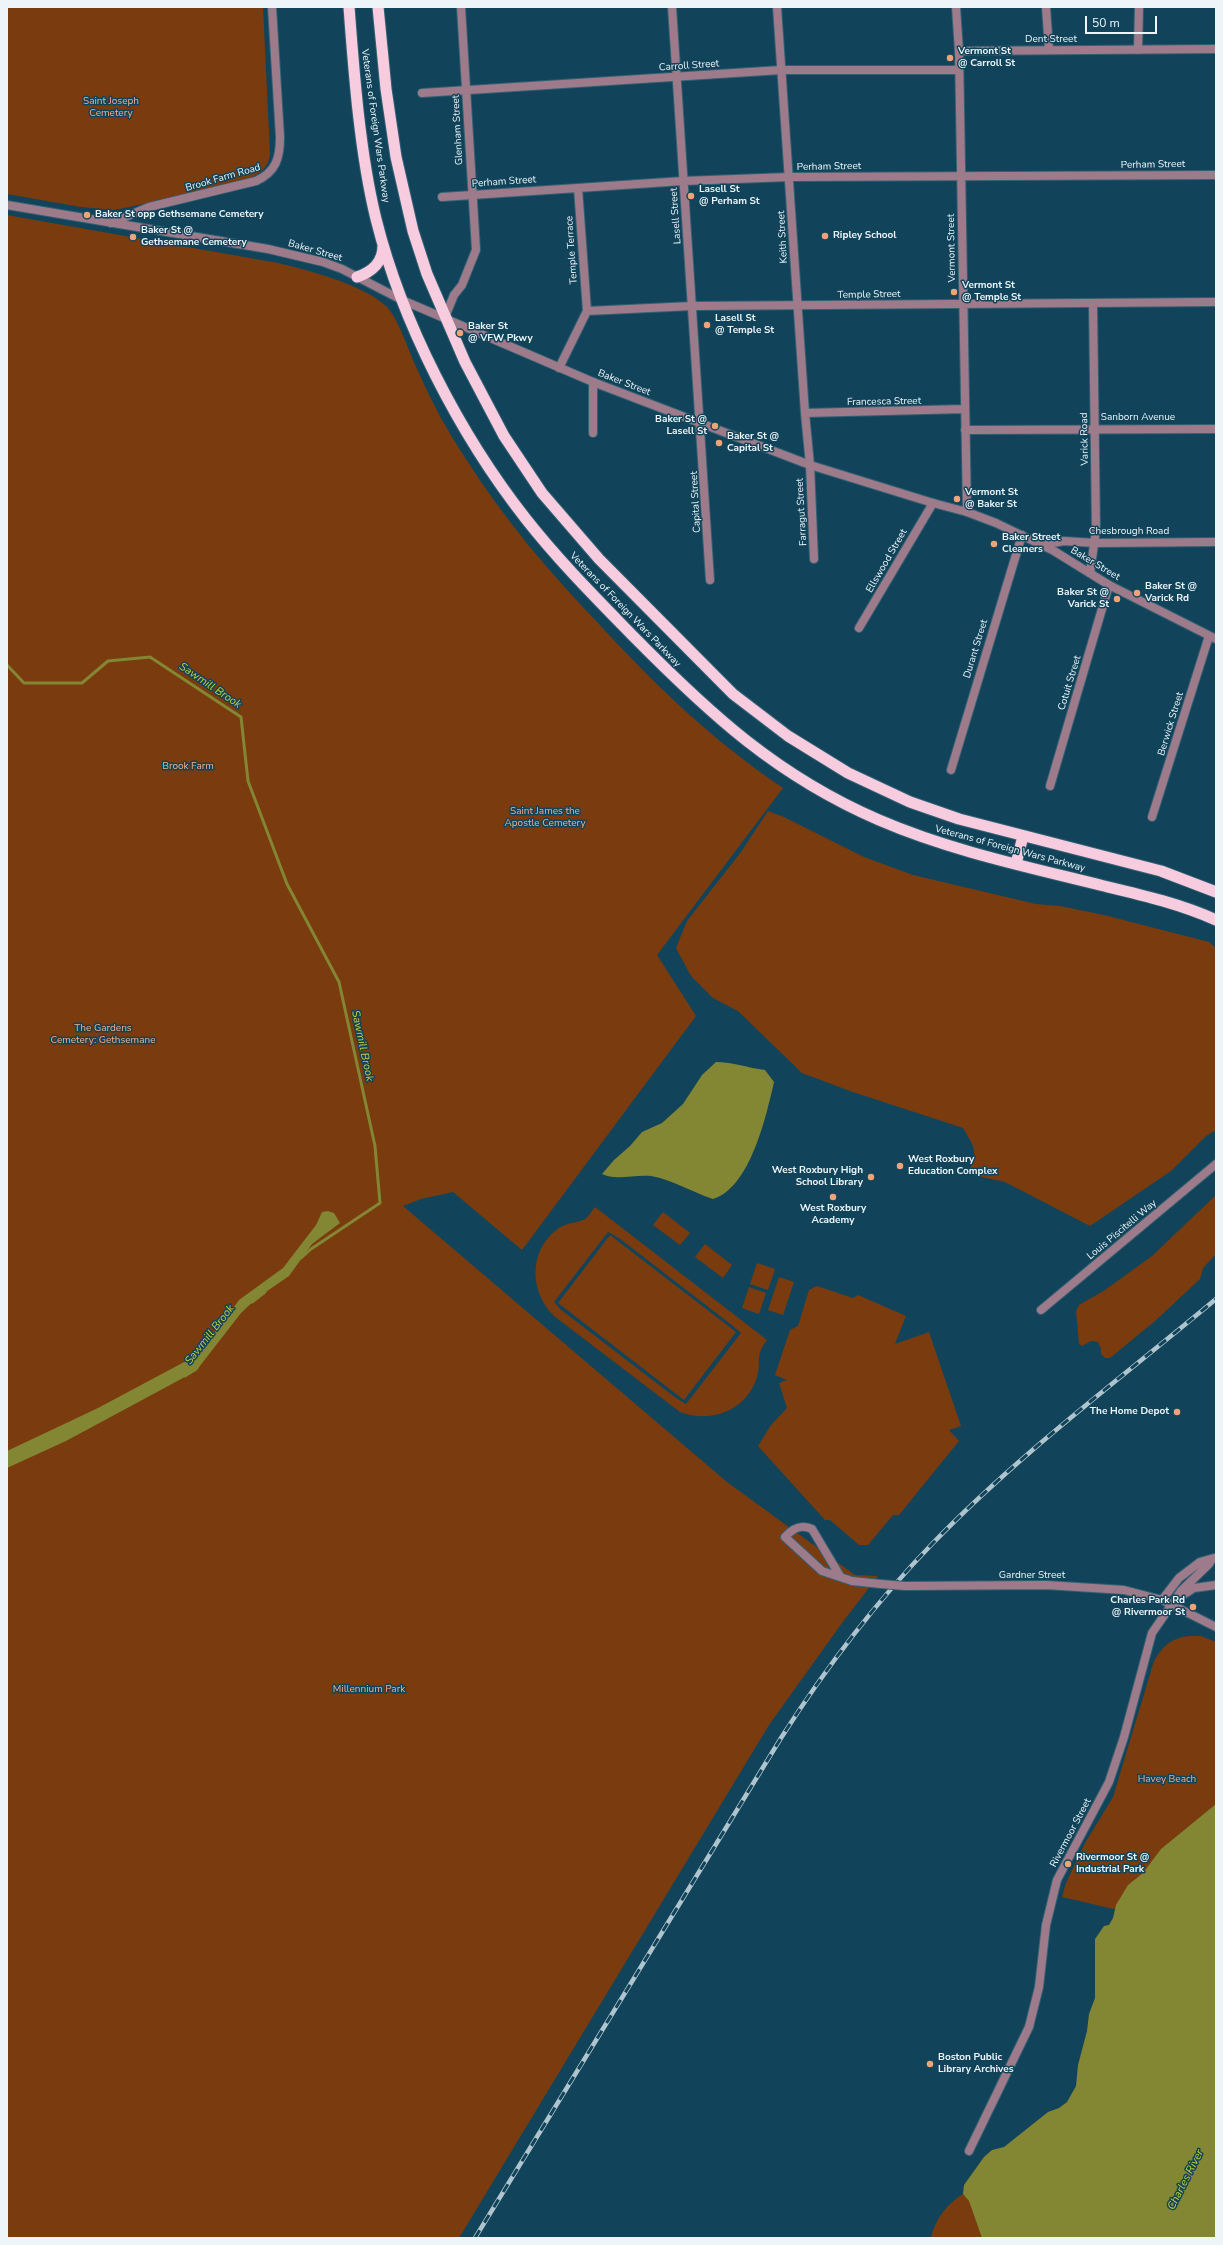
<!DOCTYPE html>
<html>
<head>
<meta charset="utf-8">
<style>
	body { margin:0 }
	#map { position:relative; width:1223px; height:2245px; overflow:hidden; background:#11445a; font-family:"Nunito Sans",sans-serif }
	canvas { display:block }
	.frame { position:absolute; inset:0; border:8px solid #edf5f9; pointer-events:none }
	.scale { position:absolute; left:1085px; top:16px; width:72px; height:18px; box-sizing:border-box; border:2px solid #edf5f9; border-top:0; padding-left:5px; font-size:12px; line-height:14px; white-space:nowrap; color:#edf5f9; -webkit-text-stroke:3px #11445a; paint-order:stroke }
</style>
</head>
<body>
<div id="map">
<canvas width="1223" height="2245"></canvas>
<div class="frame"></div>
<div class="scale">50 m</div>
</div>
<script>
const context = document.querySelector('canvas').getContext('2d');
context.lineJoin = 'round';
function fill(path, color) { context.fillStyle = color; context.fill(path, 'evenodd'); }
function stroke(path, color, width, dash) { context.strokeStyle = color; context.lineWidth = width; context.lineCap = dash ? 'butt' : 'round'; context.setLineDash(dash || []); context.stroke(path); }
function write(font, color, halo, rows, align = 'center') {
  context.font = font + ' "Nunito Sans",sans-serif'; context.lineWidth = 3; context.setLineDash([]); context.textBaseline = 'middle'; context.strokeStyle = halo; context.fillStyle = color; for (const [text, x, y, turn = 0] of rows) {
    context.save(); context.translate(x, y); context.rotate((+turn || 0) * Math.PI / 180); context.textAlign = isNaN(turn) ? turn : align; if (halo) context.strokeText(text, 0, 0); context.fillText(text, 0, 0); context.restore();
  }
}
const green = new Path2D(`
	M7 7H263L270 154C268 170 257 176 243 181L188 195 114 210 81 207 7 194Z
	M7 215 278 263C308 270 364 285 386 306 399 318 410 356 419 373 432 403 448 432 466 459 504 519 549 572 598 623 656 686 712 740 783 788L657 955 696 1016 522 1250 453 1192 421 1199 403 1206 727 1482 855 1575 878 1576 842 1623 769 1725 459 2238H7Z
	M768 811 784 817 864 857 913 875 1036 904 1060 906 1104 915 1209 942 1216 948V1130L1206 1136 1171 1171 1090 1226 1005 1182 968 1174C978 1150 976 1150 963 1128L850 1091 802 1073 738 1011 713 998 691 976 676 948 687 921 741 852Z
	M1216 1195V1254L1203 1268 1200 1279 1155 1321 1110 1358H1105L1101 1354V1349L1098 1342 1091 1341 1082 1346 1079 1344 1076 1311 1079 1305 1105 1290 1152 1256Z
	M595 1207 767 1340C754 1357 762 1359 757 1377 747 1410 711 1424 680 1412L554 1316C529 1291 528 1250 559 1228 568 1222 579 1223 585 1219 589 1217 592 1210 595 1207ZM608 1232 619 1238 733 1326 741 1333 686 1404 676 1398 560 1309 554 1302Z
	M663 1212 690 1233 680 1245 653 1225Z
	M610 1235 736 1332 684 1400 558 1303Z
	M705 1244 732 1265 723 1278 695 1257Z
	M757 1263 775 1269 768 1290 750 1284Z
	M779 1277 794 1282 783 1315 768 1310Z
	M817 1286 853 1298 858 1295 906 1316 895 1344 929 1332 961 1426 949 1430 959 1441 899 1515H893L868 1545H859L830 1520H825L758 1446 771 1425 787 1408 779 1383 787 1380 775 1375 790 1330 798 1326 809 1290Z
	M749 1287 766 1293 759 1314 742 1308Z
	M1189 1636H1201L1216 1642V1805L1118 1910 1062 1897 1066 1883 1085 1843 1113 1797 1154 1661C1163 1646 1171 1638 1189 1636Z
	M1004 2150 993 2238H931C935 2219 947 2204 963 2194L966 2197Z`);
const water = new Path2D(`
	M716 1062C733 1062 748 1068 765 1070L774 1082C766 1117 750 1188 713 1199 692 1192 673 1180 651 1176 635 1174 616 1181 602 1174L614 1160 630 1146 642 1132 662 1123 683 1104 702 1075Z
	M328 1211 334 1213 340 1223 312 1244 289 1276 257 1298 241 1313 196 1371 66 1441 7 1468V1451L98 1408 186 1361 221 1325 239 1300 283 1268 316 1225 322 1212Z
	M1216 1804V2238H982L969 2201 963 2194 964 2185 984 2157 992 2150 1004 2147 1048 2112 1059 2108 1067 2102 1076 2086 1078 2065 1087 2031 1089 2014 1095 1998V1939L1104 1926 1109 1925 1113 1918 1116 1905 1128 1885 1143 1873 1161 1849Z`);
const stream = new Path2D(`
	M7 665 24 683H82L108 661 150 657 241 717 248 781 287 884 339 982 375 1146 380 1203 311 1249 301 1258
	M252 1302 265 1292
	M185 1376 197 1368`);
const minor = new Path2D(`
	M672 7 710 580
	M777 7 805 413 810 465 814 559
	M956 7 959 51 967 512
	M1046 7 1049 49
	M1138 50 1139 7
	M959 51 1216 49
	M422 93 781 70H958
	M578 188 587 311
	M442 197 683 181 789 177 1216 175
	M111 223 149 207 256 181C276 172 280 158 280 137L272 7
	M445 317 454 295 462 285 476 250 461 7
	M559 368 587 311 692 306 1216 302
	M805 413 964 409
	M965 430 1216 429
	M593 433V382
	M1042 545 1064 541 1095 543 1216 542
	M1090 573 1096 530 1093 304
	M859 628 933 503
	M951 770 1022 535
	M1050 786 1109 585
	M1152 817 1209 636
	M1041 1310 1216 1164
	M840 1576 812 1529C801 1524 793 1528 785 1537L822 1571 852 1581 881 1584
	M905 1586 1046 1585 1124 1590 1162 1600 1216 1627
	M1183 1595 1194 1588 1216 1585
	M1162 1600 1179 1578 1200 1562 1214 1558
	M969 2151 1029 2027 1039 1987 1046 1925 1057 1880 1109 1782 1124 1737 1152 1633 1181 1591 1209 1564 1212 1559`);
const tertiary = new Path2D(`
	M7 205 268 249 323 262 342 269 402 300 593 382 810 465 933 503 967 512 996 523 1054 551 1109 585 1216 639`);
const trunk = new Path2D(`
	M349 7C354 74 360 154 376 219 402 323 460 435 526 519 559 561 596 598 633 636 710 714 777 776 879 820 951 851 1028 867 1104 886 1142 895 1181 904 1216 920
	M378 7 386 89 396 157 413 231 427 274 465 362 504 436 542 493 599 559 733 694 788 736 848 773 910 802 959 819 1161 871 1216 892
	M357 277C372 272 383 262 383 246
	M1016 864 1023 836`);
const rail = new Path2D(`
	M475 2238 781 1738C825 1669 875 1603 932 1544 1019 1454 1120 1379 1216 1299`);
const minorBridge = new Path2D(`
	M881 1584 905 1586`);
const markers = [
	[950,58,4,"#efa377"],
	[691,196,4,"#efa377"],
	[87,215,4,"#efa377"],
	[825,236,4,"#efa377"],
	[133,237,4,"#efa377"],
	[954,292,4,"#efa377"],
	[707,325,4,"#efa377"],
	[460,333,4,"#efa377"],
	[715,426,4,"#efa377"],
	[719,443,4,"#efa377"],
	[957,499,4,"#efa377"],
	[994,544,4,"#efa377"],
	[1137,593,4,"#efa377"],
	[1117,599,4,"#efa377"],
	[900,1166,4,"#efa377"],
	[871,1177,4,"#efa377"],
	[833,1197,4,"#efa377"],
	[1177,1412,4,"#efa377"],
	[1193,1607,4,"#efa377"],
	[1068,1864,4,"#efa377"],
	[930,2064,4,"#efa377"]
];
const streetNames = [
	["Dent Street",1051,40],
	["Carroll Street",689,66,-4],
	["Veterans of Foreign Wars Parkway",375,126,82],
	["Glenham Street",458,130,-93],
	["Perham Street",1153,165,-1],
	["Perham Street",829,167,-1],
	["Brook Farm Road",223,178,-16],
	["Perham Street",504,182,-4],
	["Lasell Street",676,216,-94],
	["Keith Street",783,237,-93],
	["Vermont Street",952,248,-91],
	["Temple Terrace",572,250,-94],
	["Baker Street",315,251,16],
	["Temple Street",869,295,-1],
	["Baker Street",624,383,21],
	["Francesca Street",884,402,-1],
	["Sanborn Avenue",1138,418],
	["Varick Road",1085,439,-91],
	["Capital Street",696,502,-93],
	["Farragut Street",802,512,-93],
	["Chesbrough Road",1129,532],
	["Ellswood Street",887,561,-60],
	["Baker Street",1095,564,31],
	["Veterans of Foreign Wars Parkway",625,610,46],
	["Durant Street",976,649,-73],
	["Cotuit Street",1070,683,-73],
	["Berwick Street",1171,724,-73],
	["Veterans of Foreign Wars Parkway",1010,849,15],
	["Louis Piscitelli Way",1122,1230,-40],
	["Gardner Street",1032,1576],
	["Rivermoor Street",1071,1833,-62]
];
const poiNames = [
	["Vermont St",958,52],
	["@ Carroll St",958,64],
	["Lasell St",699,190],
	["@ Perham St",699,202],
	["Baker St opp Gethsemane Cemetery",95,215],
	["Baker St @",141,231],
	["Gethsemane Cemetery",141,243],
	["Ripley School",833,236],
	["Vermont St",962,286],
	["@ Temple St",962,298],
	["Lasell St",715,319],
	["@ Temple St",715,331],
	["Baker St",468,327],
	["@ VFW Pkwy",468,339],
	["Baker St @",707,420,"right"],
	["Lasell St",707,432,"right"],
	["Baker St @",727,437],
	["Capital St",727,449],
	["Vermont St",965,493],
	["@ Baker St",965,505],
	["Baker Street",1002,538],
	["Cleaners",1002,550],
	["Baker St @",1145,587],
	["Varick Rd",1145,599],
	["Baker St @",1109,593,"right"],
	["Varick St",1109,605,"right"],
	["West Roxbury",908,1160],
	["Education Complex",908,1172],
	["West Roxbury High",863,1171,"right"],
	["School Library",863,1183,"right"],
	["West Roxbury",833,1209,"center"],
	["Academy",833,1221,"center"],
	["The Home Depot",1169,1412,"right"],
	["Charles Park Rd",1185,1601,"right"],
	["@ Rivermoor St",1185,1613,"right"],
	["Rivermoor St @",1076,1858],
	["Industrial Park",1076,1870],
	["Boston Public",938,2058],
	["Library Archives",938,2070]
];
const parkNames = [
	["Saint Joseph",111,102],
	["Cemetery",111,114],
	["Brook Farm",188,767],
	["Saint James the",545,812],
	["Apostle Cemetery",545,824],
	["The Gardens",103,1029],
	["Cemetery: Gethsemane",103,1041],
	["Millennium Park",369,1690],
	["Havey Beach",1167,1780]
];
const waterNames = [
	["Sawmill Brook",210,686,34],
	["Sawmill Brook",362,1046,78],
	["Sawmill Brook",210,1335,-52],
	["Charles River",1186,2180,-63]
];
fill(green, '#7a3b0e');
fill(water, '#838632');
stroke(stream, '#838632', 3);
stroke(minor, '#346073', 10);
stroke(tertiary, '#346073', 10);
stroke(trunk, '#346073', 13);
stroke(minor, '#9e7b8a', 8);
stroke(tertiary, '#9e7b8a', 8);
stroke(trunk, '#f8ccdf', 11);
stroke(rail, '#b0c4cd', 4.5);
stroke(rail, '#11445a', 3, [9]);
stroke(minorBridge, '#346073', 10, []);
stroke(minorBridge, '#9e7b8a', 8);
for (const [x, y, r, color] of markers) { const dot = new Path2D(); dot.arc(x, y, r, 0, 2 * Math.PI); context.fillStyle = color; context.fill(dot); stroke(dot, '#11445a', 1.5); }
write('10px', '#edf5f9', '#11445a', streetNames);
write('bold 10px', '#edf5f9', '#11445a', poiNames, 'left');
write('10px', '#f3ae86', '#11445a', parkNames);
write('italic 11px', '#cacd38', '#11445a', waterNames);
</script>
</body>
</html>
